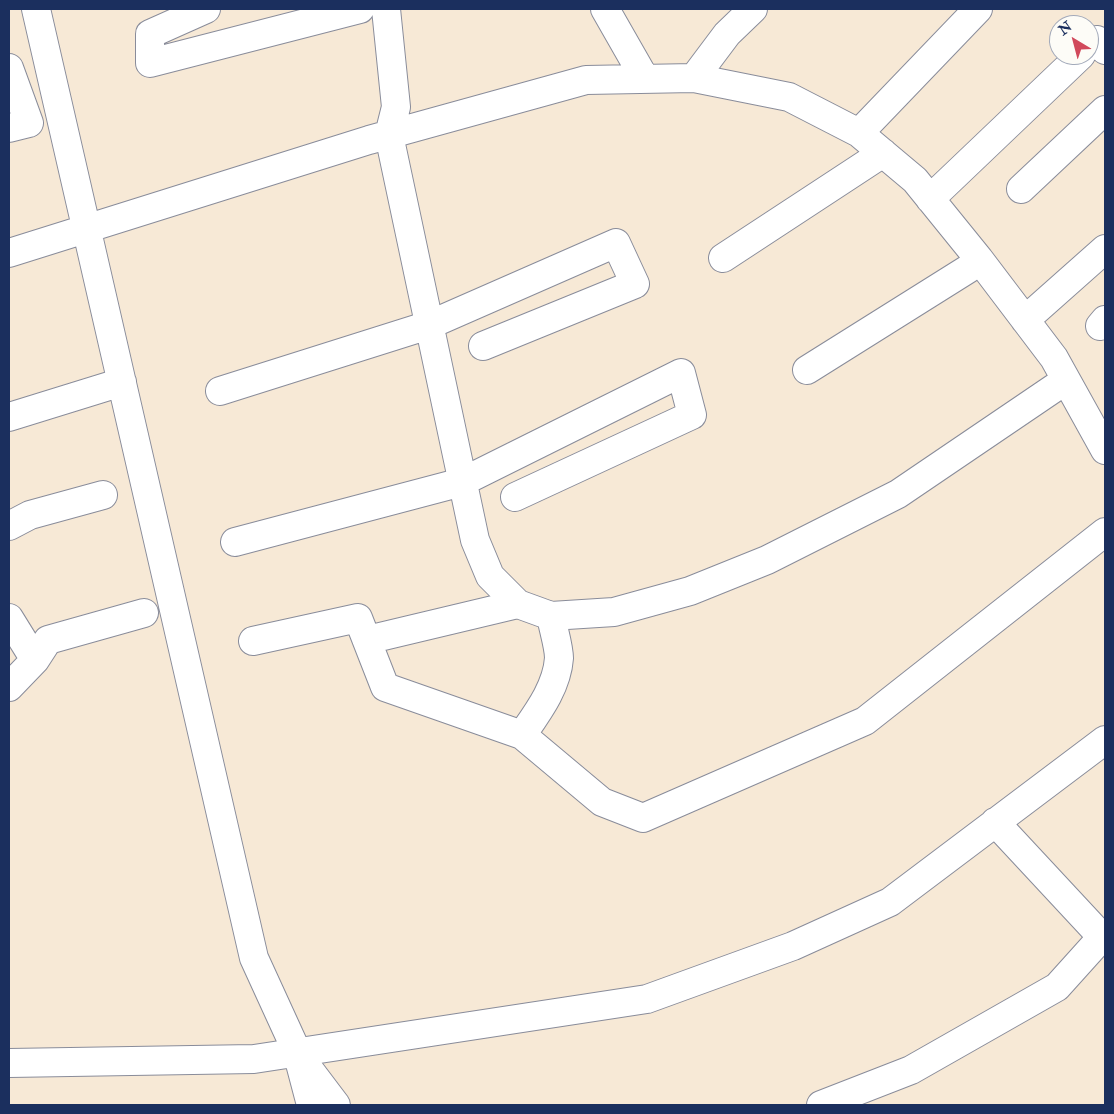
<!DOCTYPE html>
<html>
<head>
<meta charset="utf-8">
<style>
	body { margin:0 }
	#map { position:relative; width:1114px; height:1114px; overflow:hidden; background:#f7e9d6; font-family:"IM FELL Double Pica",serif }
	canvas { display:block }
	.frame { position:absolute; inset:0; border:10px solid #1b2f5e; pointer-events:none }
	.north { position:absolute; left:1049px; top:15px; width:50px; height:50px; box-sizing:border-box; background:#fdfcf7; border:1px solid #a3aaba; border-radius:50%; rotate:323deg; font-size:14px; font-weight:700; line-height:20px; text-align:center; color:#1b2f5e }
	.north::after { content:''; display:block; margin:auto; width:18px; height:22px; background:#d1495b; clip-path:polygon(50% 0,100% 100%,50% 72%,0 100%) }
</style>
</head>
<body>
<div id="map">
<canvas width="1114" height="1114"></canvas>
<div class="frame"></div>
<div class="north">N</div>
</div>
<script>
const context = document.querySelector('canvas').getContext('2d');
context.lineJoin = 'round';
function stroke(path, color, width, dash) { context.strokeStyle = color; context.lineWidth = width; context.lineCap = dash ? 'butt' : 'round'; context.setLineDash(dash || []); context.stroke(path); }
const minor = new Path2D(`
	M36 9 254 958 297 1052 311 1105
	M206 9 150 34V63L360 9
	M386 9 396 107 389 135 475 540 490 576 518 604 551 616
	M605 9 645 79
	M1089 47 1097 40 1105 50
	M9 68 29 123 9 128
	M694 78 727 34 753 9
	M859 133 978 9
	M1021 189 1105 110
	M930 199 1081 55
	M9 253 369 140 586 80 694 78 789 97 859 133 915 180 979 259 1054 358 1105 450
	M723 258 883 153
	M1025 320 1105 249
	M1100 326 1105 320
	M807 370 968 269
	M220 391 429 325 616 243 635 284 483 346
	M9 417 122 382
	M9 526 30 515 103 495
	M235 542 462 482 681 373 692 415 515 497
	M9 618 35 660
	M367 640 518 604
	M253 641 358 618 385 687 522 735 602 802 643 818 865 721 1105 532
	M9 687 35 660 48 640 144 613
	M522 735C538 712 557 687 559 658 559 647 553 628 551 616L614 612 690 591 767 560 898 494 1066 380
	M9 1063 254 1059 647 999 793 946 890 902 1105 740
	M305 1064 336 1105
	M821 1105 911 1070 1057 987 1102 937 995 822`);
stroke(minor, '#898c9a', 30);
stroke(minor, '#fff', 28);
</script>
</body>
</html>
